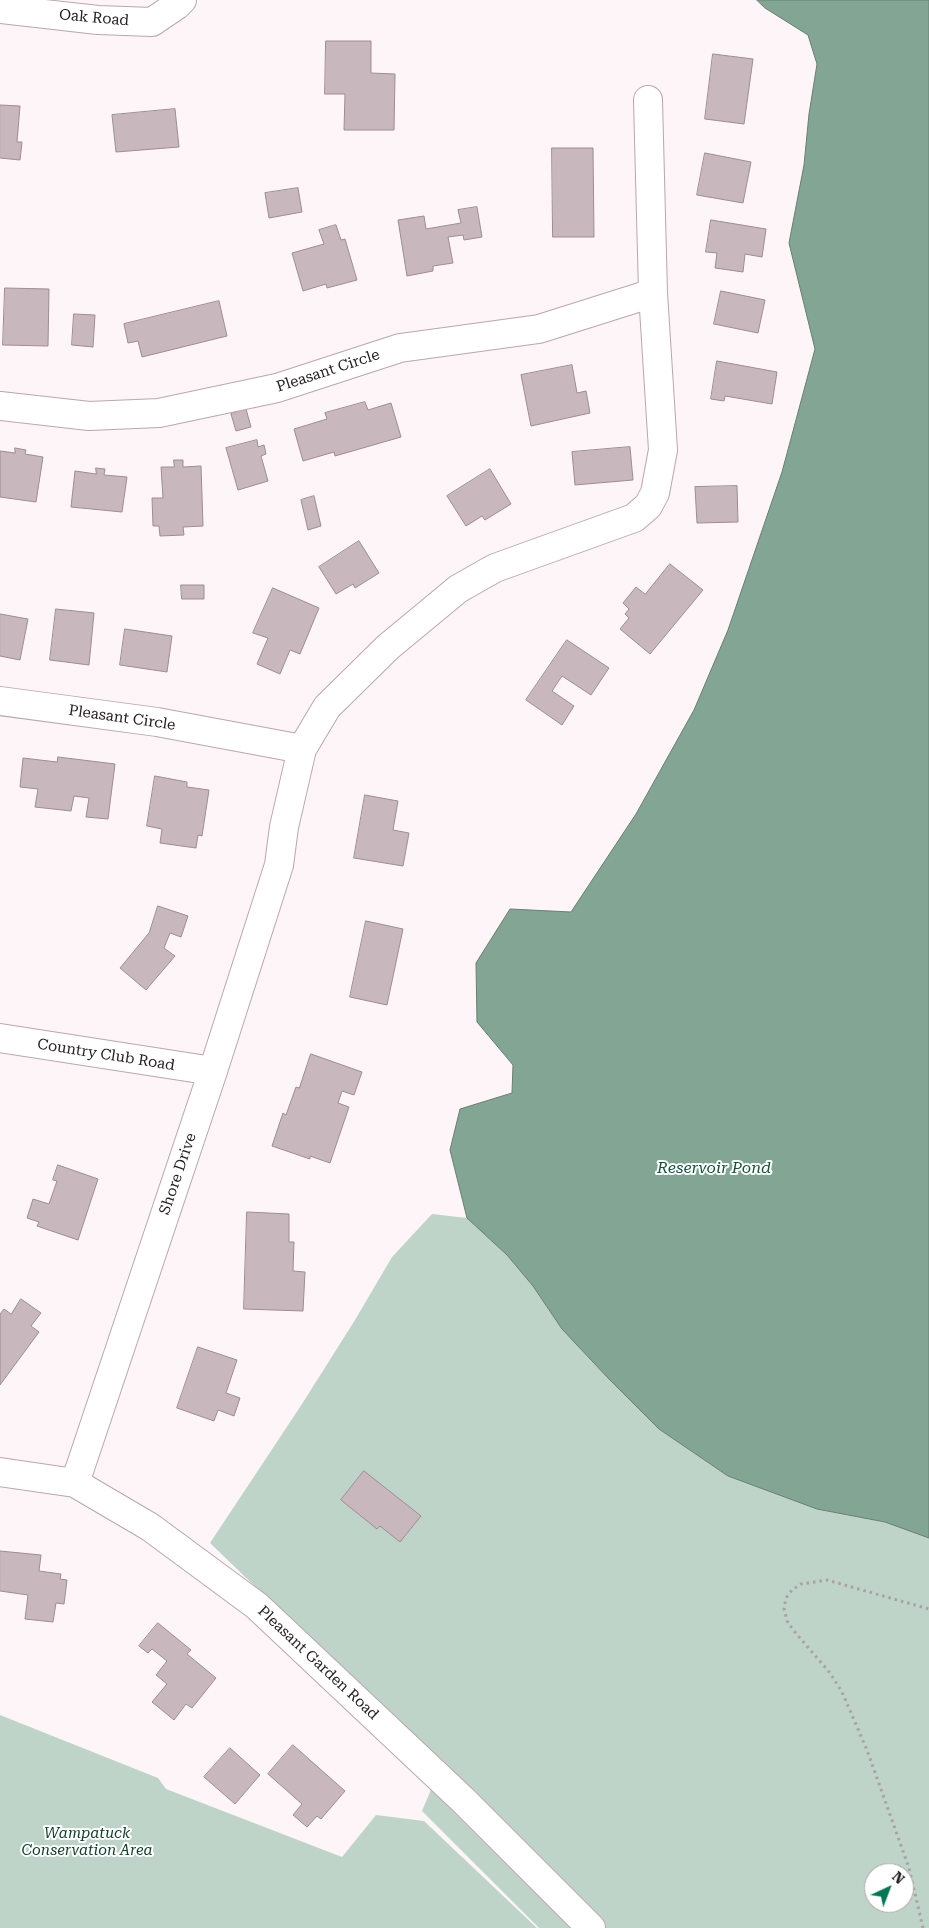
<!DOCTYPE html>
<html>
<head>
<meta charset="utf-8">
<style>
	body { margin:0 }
	#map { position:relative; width:929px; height:1928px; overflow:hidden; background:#fdf5f8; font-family:"Roboto Serif",serif }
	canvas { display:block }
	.north { position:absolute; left:864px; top:1863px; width:50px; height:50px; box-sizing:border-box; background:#fff; border:1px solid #a9a6a7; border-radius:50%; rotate:43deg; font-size:14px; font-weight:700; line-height:20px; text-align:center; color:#272023 }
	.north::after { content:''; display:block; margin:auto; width:18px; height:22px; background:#037854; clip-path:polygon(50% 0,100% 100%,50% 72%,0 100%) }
</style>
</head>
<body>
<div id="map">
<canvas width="929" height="1928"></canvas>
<div class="north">N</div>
</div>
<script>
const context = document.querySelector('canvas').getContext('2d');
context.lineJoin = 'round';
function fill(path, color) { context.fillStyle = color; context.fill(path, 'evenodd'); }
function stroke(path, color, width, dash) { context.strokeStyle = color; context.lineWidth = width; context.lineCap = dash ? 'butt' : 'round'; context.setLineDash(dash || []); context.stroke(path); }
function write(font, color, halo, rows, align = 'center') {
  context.font = font + ' "Roboto Serif",serif'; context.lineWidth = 4; context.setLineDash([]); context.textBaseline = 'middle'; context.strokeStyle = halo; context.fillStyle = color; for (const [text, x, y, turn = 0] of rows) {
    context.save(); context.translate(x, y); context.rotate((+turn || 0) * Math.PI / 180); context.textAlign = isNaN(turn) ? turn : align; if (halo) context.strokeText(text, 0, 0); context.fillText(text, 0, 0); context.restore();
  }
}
const green = new Path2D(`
	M432 1214 467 1218 507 1255 533 1286 562 1329 608 1378 659 1429 728 1476 817 1509 885 1522 929 1538V1928H539L422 1811 441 1766 210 1543 302 1404 355 1320 392 1257ZM874 1873H904V1903H874Z
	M0 1715 158 1778 166 1789 342 1857 376 1815 424 1821 537 1928H0Z`);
const water = new Path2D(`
	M757 0H929V1538L885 1522 817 1509 728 1476 659 1429 608 1378 562 1329 533 1286 507 1255 467 1218 450 1150 460 1109 512 1093 513 1065 477 1022 476 963 510 909 571 912 636 814 694 710 728 630 782 472 815 349 789 243 804 165 809 114 817 64 808 35 765 8Z`);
const building = new Path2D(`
	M326 41H371V73L395 74 394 130H344L345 94H325Z
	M713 54 753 59 744 124 705 119Z
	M0 105 20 106 17 142H22L20 160 0 158Z
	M175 109 179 147 116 152 112 115Z
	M552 148H593L594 237H553Z
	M705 153 751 162 743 203 697 195Z
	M298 188 302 212 269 218 265 193Z
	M477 207 482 237 464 240 463 235 448 237 453 263 433 266V271L407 276 398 220 424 216 426 229 461 223 458 210Z
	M711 220 766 229 762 257 745 254 743 272 715 268 717 253 706 252Z
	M336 225 341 240 345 239 357 280 327 288 326 284 303 291 292 253 324 244 319 230Z
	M5 288 49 289 48 346 3 345Z
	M721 291 765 300 758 333 714 324Z
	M219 301 227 336 142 357 138 341 128 343 124 324Z
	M74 314 95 315 93 347 72 345Z
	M717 361 777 372 772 404 725 396 724 401 711 399Z
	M572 365 577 393 586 391 590 413 531 426 521 375Z
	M365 402 368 410 391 403 401 437 335 456 334 452 303 461 294 429 327 419 325 413Z
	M246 409 251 427 236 431 231 414Z
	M257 440 258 447 264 445 266 454 261 456 268 481 238 490 226 448Z
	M630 447 633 480 575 485 572 452Z
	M15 448 26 450 25 454 43 457 36 502 0 497V451L15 453Z
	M174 460H183V467L201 466 203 526 183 527 184 535 160 536 159 526H153L152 498H163L161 467H174Z
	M96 468 105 469 104 475 127 477 122 512 71 507 75 471 96 474Z
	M490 469 511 504 485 520 482 516 466 526 447 496Z
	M737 486 738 522 697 523 695 487Z
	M314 496 321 526 308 530 301 500Z
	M359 541 379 573 355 588 353 584 336 594 319 567Z
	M670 564 703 590 650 654 620 629 629 618 625 614 629 609 623 603 636 587 645 594Z
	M181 585H204V599H182Z
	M273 588 319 608 300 654 290 650 280 674 257 664 268 638 253 633Z
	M56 609 94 613 89 665 50 660Z
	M0 614 28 619 20 660 0 656Z
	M125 629 172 636 167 672 120 665Z
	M567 640 609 668 591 695 562 676 552 691 574 706 562 725 526 700Z
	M58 757 115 764 108 819 86 817 89 798 74 796 71 811 35 807 38 789 20 787 23 758 57 762Z
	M155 776 187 782V787L209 790 202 836 198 835 196 848 160 843 162 829 147 826Z
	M365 795 398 801 393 830 409 833 403 866 354 858Z
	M158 906 188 916 181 937 170 933 164 948 175 956 146 990 120 968 149 933Z
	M366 921 403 929 387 1005 350 997Z
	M311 1054 362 1072 354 1095 342 1091 338 1103 349 1107 330 1163 310 1156V1159L272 1146 283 1113 286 1115 296 1087 299 1088Z
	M58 1165 98 1179 78 1240 37 1226 39 1222 27 1218 33 1199 49 1204 57 1181 53 1180Z
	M247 1212 289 1214V1242H294L293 1271 305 1272 303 1311 244 1309Z
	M21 1299 41 1313 31 1326 39 1332 0 1385V1314L4 1309 11 1314Z
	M198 1347 237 1360 226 1393 240 1398 234 1416 218 1410 214 1421 177 1408Z
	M364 1471 421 1516 400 1542 380 1526 377 1529 341 1500Z
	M0 1551 41 1555 39 1571 61 1574 60 1579 67 1580 64 1604 56 1603 53 1622 25 1619 28 1595 0 1591Z
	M158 1623 191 1650 187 1654 216 1678 192 1708 186 1704 174 1720 152 1702 167 1684 156 1675 167 1661 152 1649 148 1653 139 1646Z
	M293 1745 345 1791 321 1819 317 1816 307 1827 293 1815 302 1804 268 1774Z
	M230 1748 260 1775 235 1804 204 1777Z`);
const path = new Path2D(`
	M923 1928 909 1868 867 1750 842 1692 830 1673 794 1631 787 1621 784 1608 786 1598 792 1590 801 1584 827 1580 929 1609`);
const minor = new Path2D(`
	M0 9 98 20 152 22 177 5 182 0
	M0 406 89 416 159 413 277 388 400 348 539 329 653 293 648 100
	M0 701 157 722 302 749
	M0 1038 213 1071
	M0 1472 75 1483 150 1527 257 1606 463 1800 591 1928
	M75 1483 213 1071 279 865 284 827 302 749 327 707 388 647 458 589 495 568 634 518 648 506 655 493 663 450 653 293`);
const streetNames = [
	["Oak Road",94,18,5],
	["Pleasant Circle",328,371,-18],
	["Pleasant Circle",122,718,8],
	["Country Club Road",106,1055,9],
	["Shore Drive",178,1174,-71],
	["Pleasant Garden Road",318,1663,43]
];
const parkNames = [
	["Wampatuck",87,1834],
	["Conservation Area",87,1851]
];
const waterNames = [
	["Reservoir Pond",714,1168]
];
fill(green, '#bed4c9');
fill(water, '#83a694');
stroke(water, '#677e72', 1);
fill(building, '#c9b7be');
stroke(building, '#9e8c93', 1);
stroke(minor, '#b9a7ae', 30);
stroke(path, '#a9a1a4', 3, [2.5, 4]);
stroke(minor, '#fff', 28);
write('15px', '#272023', '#fff', streetNames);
write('italic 15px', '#11412e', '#fff', parkNames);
write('italic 16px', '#12533b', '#fff', waterNames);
</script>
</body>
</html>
